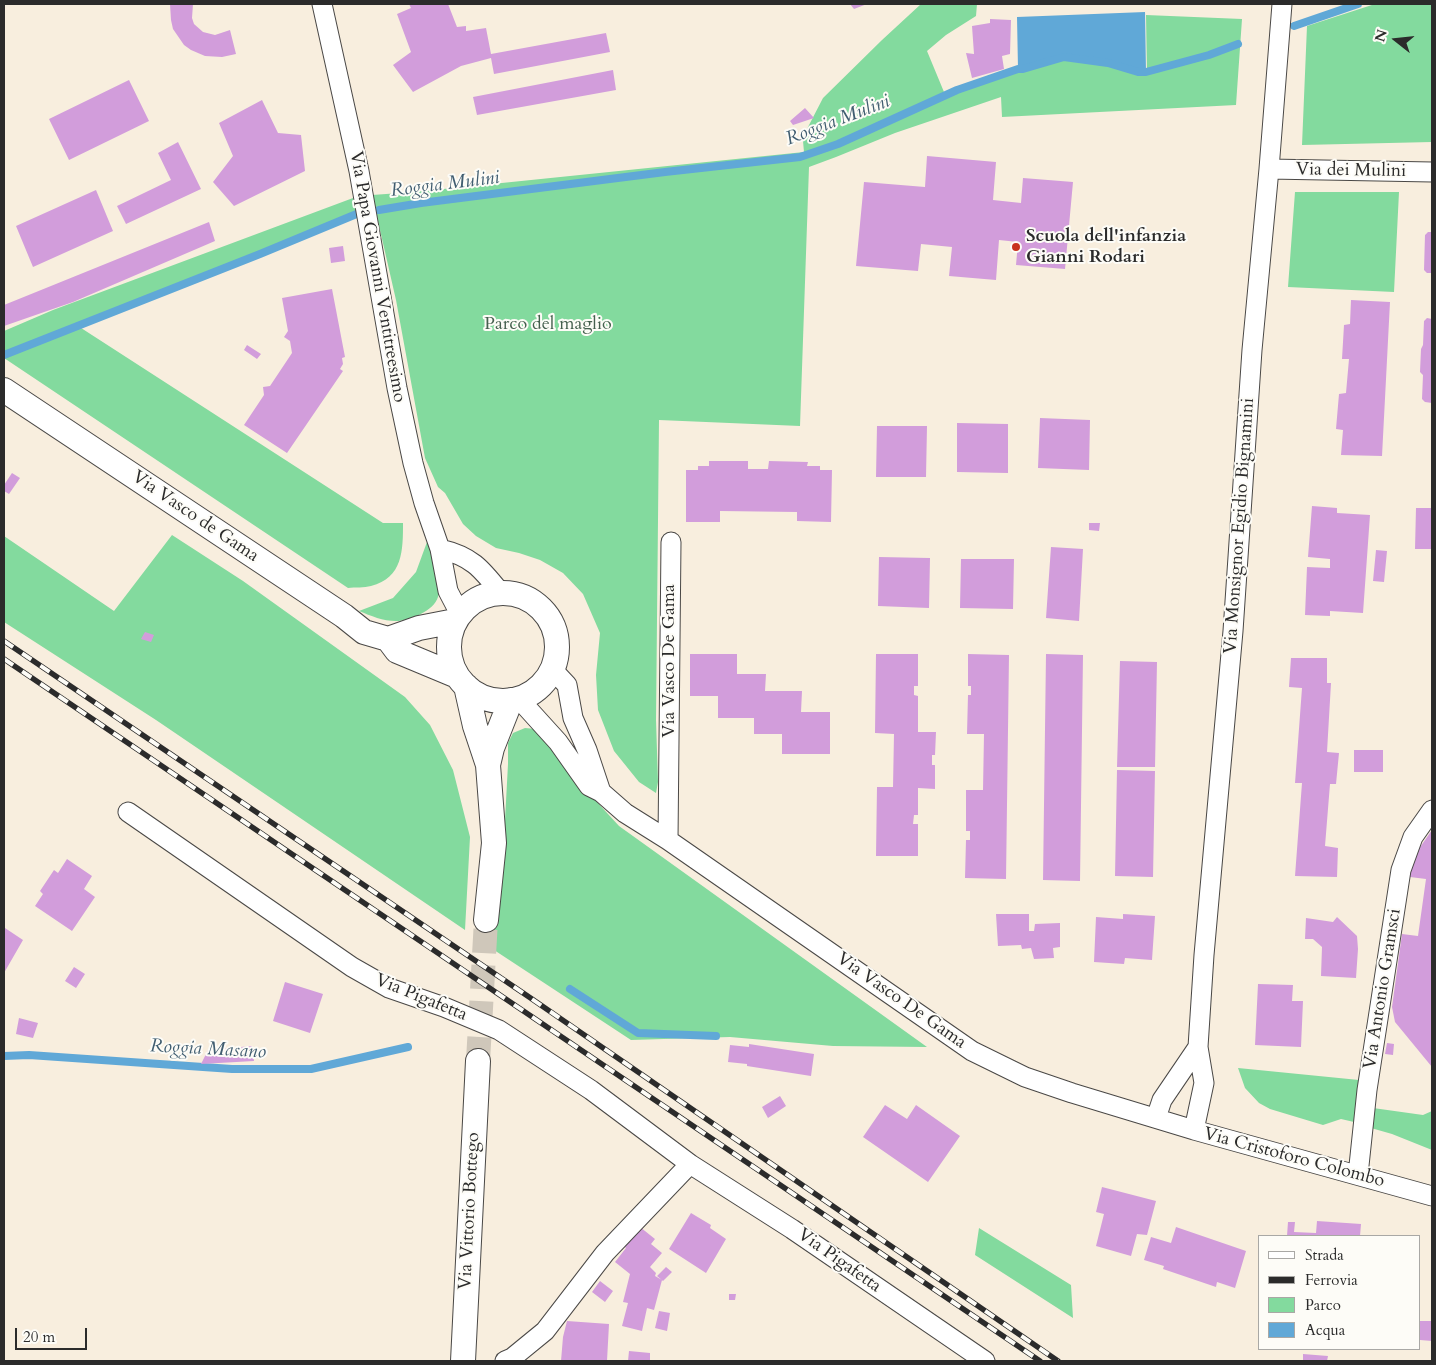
<!DOCTYPE html>
<html>
<head>
<meta charset="utf-8">
<style>
	body { margin:0 }
	#map { position:relative; width:1436px; height:1365px; overflow:hidden; background:#f8eede; font-family:Cardo,serif }
	canvas { display:block }
	.frame { position:absolute; inset:0; border:5px solid #2b2b2b; pointer-events:none }
	.legend { position:absolute; left:1258px; top:1235px; width:162px; height:115px; box-sizing:border-box; background:#fdfcf7; border:1px solid #a9a8a5; margin:0; padding:6px 9px; list-style:none; font-size:15px; color:#2b2b2b }
	.legend li { display:flex; align-items:center; gap:10px; height:25px }
	.legend b { width:25px; border:1px solid #a9a8a5 }
	.north { position:absolute; left:1371px; top:15px; width:50px; height:50px; -webkit-text-stroke:4px #fdfcf7; paint-order:stroke; rotate:286deg; font-size:14px; font-weight:700; line-height:20px; text-align:center; color:#2b2b2b }
	.north::after { content:''; display:block; margin:auto; width:18px; height:22px; background:#2b2b2b; clip-path:polygon(50% 0,100% 100%,50% 72%,0 100%) }
	.scale { position:absolute; left:15px; top:1328px; width:72px; height:22px; box-sizing:border-box; border:2px solid #2b2b2b; border-top:0; padding-left:6px; font-size:15px; line-height:18px; white-space:nowrap; color:#2b2b2b; -webkit-text-stroke:4px #fdfcf7; paint-order:stroke }
</style>
</head>
<body>
<div id="map">
<canvas width="1436" height="1365"></canvas>
<div class="frame"></div>
<ul class="legend">
<li><b style="height:6px;background:#fff"></b>Strada</li>
<li><b style="height:6px;background:#2b2b2b"></b>Ferrovia</li>
<li><b style="height:14px;background:#83da9e"></b>Parco</li>
<li><b style="height:14px;background:#60a8d7"></b>Acqua</li>
</ul>
<div class="north">N</div>
<div class="scale">20 m</div>
</div>
<script>
const context = document.querySelector('canvas').getContext('2d');
context.lineJoin = 'round';
function fill(path, color) { context.fillStyle = color; context.fill(path, 'evenodd'); }
function stroke(path, color, width, dash) { context.strokeStyle = color; context.lineWidth = width; context.lineCap = dash ? 'butt' : 'round'; context.setLineDash(dash || []); context.stroke(path); }
function write(font, color, halo, rows, align = 'center') {
  context.font = font + ' Cardo,serif'; context.lineWidth = 4; context.setLineDash([]); context.textBaseline = 'middle'; context.strokeStyle = halo; context.fillStyle = color; for (const [text, x, y, turn = 0] of rows) {
    context.save(); context.translate(x, y); context.rotate((+turn || 0) * Math.PI / 180); context.textAlign = isNaN(turn) ? turn : align; if (halo) context.strokeText(text, 0, 0); context.fillText(text, 0, 0); context.restore();
  }
}
const green = new Path2D(`
	M921 4H977L976 16 946 35 927 51 944 92 1018 69H1023C1035 66 1053 58 1065 58 1093 57 1120 70 1147 73L1146 15 1242 19 1236 105 1002 117 1001 97 895 133 836 157 809 167 800 426 659 420 656 720 658 782 656 793 639 782 614 751 598 710 596 675 600 633 583 594 563 573 540 560 519 553 496 548 476 536 463 524 445 493 438 487 425 458 396 300 372 195 414 192 804 152 803 141 808 127 823 98 882 40Z
	M1375 4H1432V142L1302 145 1307 26Z
	M1295 192H1399L1394 292 1288 287Z
	M353 198 358 213 255 256 78 326 383 523H403C403 550 403 578 371 586 364 588 355 587 348 588L4 358V331L53 310Z
	M172 535 243 581 405 697 430 725 453 770 470 837 465 930 156 720 4 622V536L114 611Z
	M427 542C430 549 435 556 437 563 441 574 442 587 438 597 434 611 409 621 396 621 383 621 371 616 359 611L393 598 416 572Z
	M525 728 536 729 585 789 619 826 927 1047 833 1046 730 1037 631 1040 491 948 502 876 508 764V743L513 733Z
	M1238 1068 1359 1080 1354 1122 1341 1119 1323 1125 1270 1109 1259 1103 1245 1088Z
	M1373 1108 1423 1115 1432 1111V1150L1392 1134 1371 1128Z
	M979 1228 1071 1285 1073 1318 975 1255Z`);
const water = new Path2D(`
	M1145 12 1146 72H1138L1108 63 1064 57 1023 69H1018L1017 17Z`);
const stream = new Path2D(`
	M1294 26 1358 4
	M379 210 421 203 665 172 800 157 838 144 957 90 1018 69H1023L1064 57 1108 63 1138 72H1146L1209 55 1238 44
	M4 355 260 254 359 213
	M570 989 638 1033 716 1036
	M4 1056 29 1055 232 1069H311L408 1047`);
const building = new Path2D(`
	M170 4H193L192 18 194 24 203 32 215 35 230 30 236 54 222 57 205 56 191 50 184 45 173 29 171 20Z
	M409 4H448L457 27 466 26V31L486 28 491 54 606 33 610 52 494 74 491 58 461 66 413 92 393 65 411 52 397 14 411 8Z
	M850 4H867L854 9Z
	M990 19 1011 20 1010 54 1002 56 1004 69 972 78 966 53 974 54 972 26 990 23Z
	M613 70 616 90 477 115 473 97Z
	M129 80 149 121 69 160 49 119Z
	M262 100 278 133 301 135 305 171 234 206 213 182 233 156 219 123Z
	M805 108 814 118 793 125 790 121Z
	M178 142 201 189 126 224 117 206 171 180 158 153Z
	M927 156 996 162 993 200 1021 203 1023 178 1073 182 1065 269 1016 265 1018 242 999 240 996 280 949 276 952 247 921 244 918 271 856 266 864 182 925 187Z
	M96 190 113 231 33 267 16 226Z
	M209 222 215 241 73 302 4 326V305Z
	M1428 232H1432V273H1427L1424 270 1425 235Z
	M343 246 345 261 331 263 329 248Z
	M332 289 345 357 342 358 343 364 340 369 343 371 287 453 244 425 264 395 263 387 270 386 292 353 290 341 284 337 288 331 282 298Z
	M1351 300 1390 302 1382 456 1341 455 1343 430 1336 429 1339 394 1346 393 1349 359H1342L1344 325 1350 324Z
	M1427 318 1432 319V403L1425 402 1422 399 1423 375 1420 372 1421 349 1423 345 1424 321Z
	M247 345 261 354 257 359 244 350Z
	M1040 418 1090 420 1089 470 1038 468Z
	M957 423 1008 424V473L957 472Z
	M877 426H927L926 477H876Z
	M709 461H748V469H768L769 461 808 462 807 466H820V470H832L831 522 797 521V512L720 511V522H686V470H698V466H709Z
	M12 473 20 478 9 494 4 491V485Z
	M1312 506 1337 508V513L1370 515 1363 613 1330 611V616L1305 615 1307 567 1330 568V559L1308 557Z
	M1416 508H1432V549H1415Z
	M1089 523H1100L1099 531 1089 530Z
	M1051 547 1083 549 1079 621 1046 618Z
	M1376 550 1387 551 1384 582 1373 581Z
	M879 557 930 558 929 608 878 606Z
	M961 559H1014L1013 609 960 608Z
	M145 632 154 635 151 642 141 639Z
	M690 654H737V674H766L765 691H802L801 712H830V754H782V734H754V718H718V696H690Z
	M876 654H918V686H914V695L918 696V732H936L935 755H932V765H935V789L918 788V815H914L913 824H918V856H876L877 787H893L894 734 875 733Z
	M968 654 1009 655 1006 879 965 878 966 840H970V831H966V790H983L984 734H967L968 695H971V686H968Z
	M1046 654 1083 655 1080 881 1043 880Z
	M1291 658H1327V683H1331L1327 752 1339 753 1336 784H1330L1325 846 1338 848 1337 877 1295 876 1302 783H1295L1302 688 1289 687Z
	M1120 661 1157 662 1155 767H1117Z
	M1354 750H1383V772H1354Z
	M1117 770 1155 771 1153 877 1115 876Z
	M1432 830V1067L1395 1022 1392 1007 1402 934 1418 936 1426 879 1410 877 1412 864 1416 853Z
	M67 859 92 876 84 889 95 897 72 931 35 906 43 894 40 891 54 870 58 873Z
	M996 914H1029V931H1034L1035 924 1060 923V947L1053 948 1054 958 1034 959 1031 948 1022 949 1021 945 998 946Z
	M1123 914 1155 916 1152 960 1125 958 1124 964 1094 962 1096 917 1123 919Z
	M1337 917 1357 936 1358 949 1356 978 1321 976 1322 947 1313 939H1305L1306 918 1333 922Z
	M5 928 23 940 4 973V930Z
	M74 967 85 974 76 988 65 981Z
	M285 982 323 994 310 1033 273 1021Z
	M1258 984 1293 985 1292 1001H1303L1301 1047 1255 1045Z
	M19 1018 38 1023 33 1038 16 1034Z
	M1387 1043 1394 1044 1393 1055 1385 1054Z
	M749 1044 814 1054 811 1076 747 1066V1064L728 1062 730 1045 749 1047Z
	M252 1046 254 1061 201 1064 208 1050Z
	M780 1096 786 1106 768 1118 762 1107Z
	M885 1105 907 1119 916 1105 960 1136 928 1182 863 1137Z
	M1102 1187 1156 1201 1147 1235 1137 1234 1131 1256 1096 1246 1104 1214 1096 1212Z
	M691 1213 711 1225 710 1228 726 1239 706 1273 669 1249Z
	M1317 1221 1361 1224 1360 1236H1287L1288 1222H1295L1294 1232 1316 1233Z
	M640 1227 655 1239 651 1244 662 1253 650 1267 656 1273 655 1276 662 1280 654 1310 647 1308 642 1331 622 1326 628 1303 623 1302 630 1274 615 1262 626 1248 622 1244Z
	M1176 1227 1246 1251 1235 1288 1217 1282 1216 1287 1163 1269 1164 1266 1144 1260 1151 1237 1171 1243Z
	M666 1267 672 1272 663 1281 657 1276Z
	M600 1281 613 1291 605 1302 592 1292Z
	M729 1294H736L735 1300H729Z
	M659 1311 670 1313 667 1331 655 1328Z
	M567 1321 609 1324 607 1361H561L563 1337Z
	M1420 1321H1432V1341L1420 1340Z
	M629 1351 650 1353V1361H628Z
	M1303 1354 1328 1356 1327 1361H1303Z`);
const tertiaryTunnel = new Path2D(`
	M478 1061 486 920`);
const minor = new Path2D(`
	M322 4 359 171 397 388 413 463 424 503 440 549 448 591 460 614
	M1269 169 1432 172
	M440 549C471 556 481 568 500 592
	M552 669 567 685 573 718 587 750 601 792
	M519 699 558 742 589 786 601 792 625 813 668 840 972 1051 1025 1077 1072 1093 1194 1130 1432 1196
	M128 812 352 967 389 988 444 1007 499 1030 591 1090 690 1164 605 1253 545 1331 512 1358 505 1361
	M668 840 671 542
	M1156 1118 1162 1100 1198 1047
	M1194 1130 1204 1083 1198 1047 1204 955 1233 631 1252 350 1269 169 1282 4
	M690 1164 792 1229 985 1361
	M1358 1175 1367 1090 1401 870 1413 837 1432 810`);
const tertiary = new Path2D(`
	M4 390 344 616 364 632 388 639 419 628 455 621
	M449 647a54 54 0 1 1 108 0a54 54 0 1 1-108 0Z
	M388 639 397 651 457 676
	M466 686 475 726 488 765 494 843 486 920
	M488 765 492 748 511 700
	M463 1361 478 1061`);
const rail = new Path2D(`
	M4 641 532 999 1058 1361
	M4 659 1040 1361`);
const markers = [
	[1016,247,5,"#c8321e"]
];
const streetNames = [
	["Via dei Mulini",1351,171,1],
	["Via Papa Giovanni Ventitreesimo",377,277,80],
	["Via Vasco de Gama",195,517,34],
	["Via Monsignor Egidio Bignamini",1240,526,-86],
	["Via Vasco De Gama",670,661,-90],
	["Via Antonio Gramsci",1383,989,-81],
	["Via Pigafetta",421,998,22],
	["Via Vasco De Gama",901,1001,35],
	["Via Cristoforo Colombo",1294,1158,15],
	["Via Vittorio Bottego",470,1211,-87],
	["Via Pigafetta",839,1261,35]
];
const poiNames = [
	["Scuola dell'infanzia",1026,237],
	["Gianni Rodari",1026,258]
];
const parkNames = [
	["Parco del maglio",548,325]
];
const waterNames = [
	["Roggia Mulini",838,121,-21],
	["Roggia Mulini",445,185,-7],
	["Roggia Masano",208,1050,3]
];
fill(green, '#83da9e');
fill(water, '#60a8d7');
stroke(stream, '#60a8d7', 8);
fill(building, '#d29ddb');
stroke(tertiaryTunnel, '#cfc7ba', 24, [24, 12]);
stroke(minor, '#4a4846', 21);
stroke(tertiary, '#4a4846', 26);
stroke(minor, '#fff', 19);
stroke(tertiary, '#fff', 24);
stroke(rail, '#2b2b2b', 5.5);
stroke(rail, '#fdfcf7', 4, [11]);
for (const [x, y, r, color] of markers) { const dot = new Path2D(); dot.arc(x, y, r, 0, 2 * Math.PI); context.fillStyle = color; context.fill(dot); stroke(dot, '#fdfcf7', 2); }
write('18px', '#2b2b2b', '#fdfcf7', streetNames);
write('bold 18px', '#2b2b2b', '#fdfcf7', poiNames, 'left');
write('18px', '#45604e', '#fdfcf7', parkNames);
write('italic 19px', '#405d70', '#fdfcf7', waterNames);
</script>
</body>
</html>
